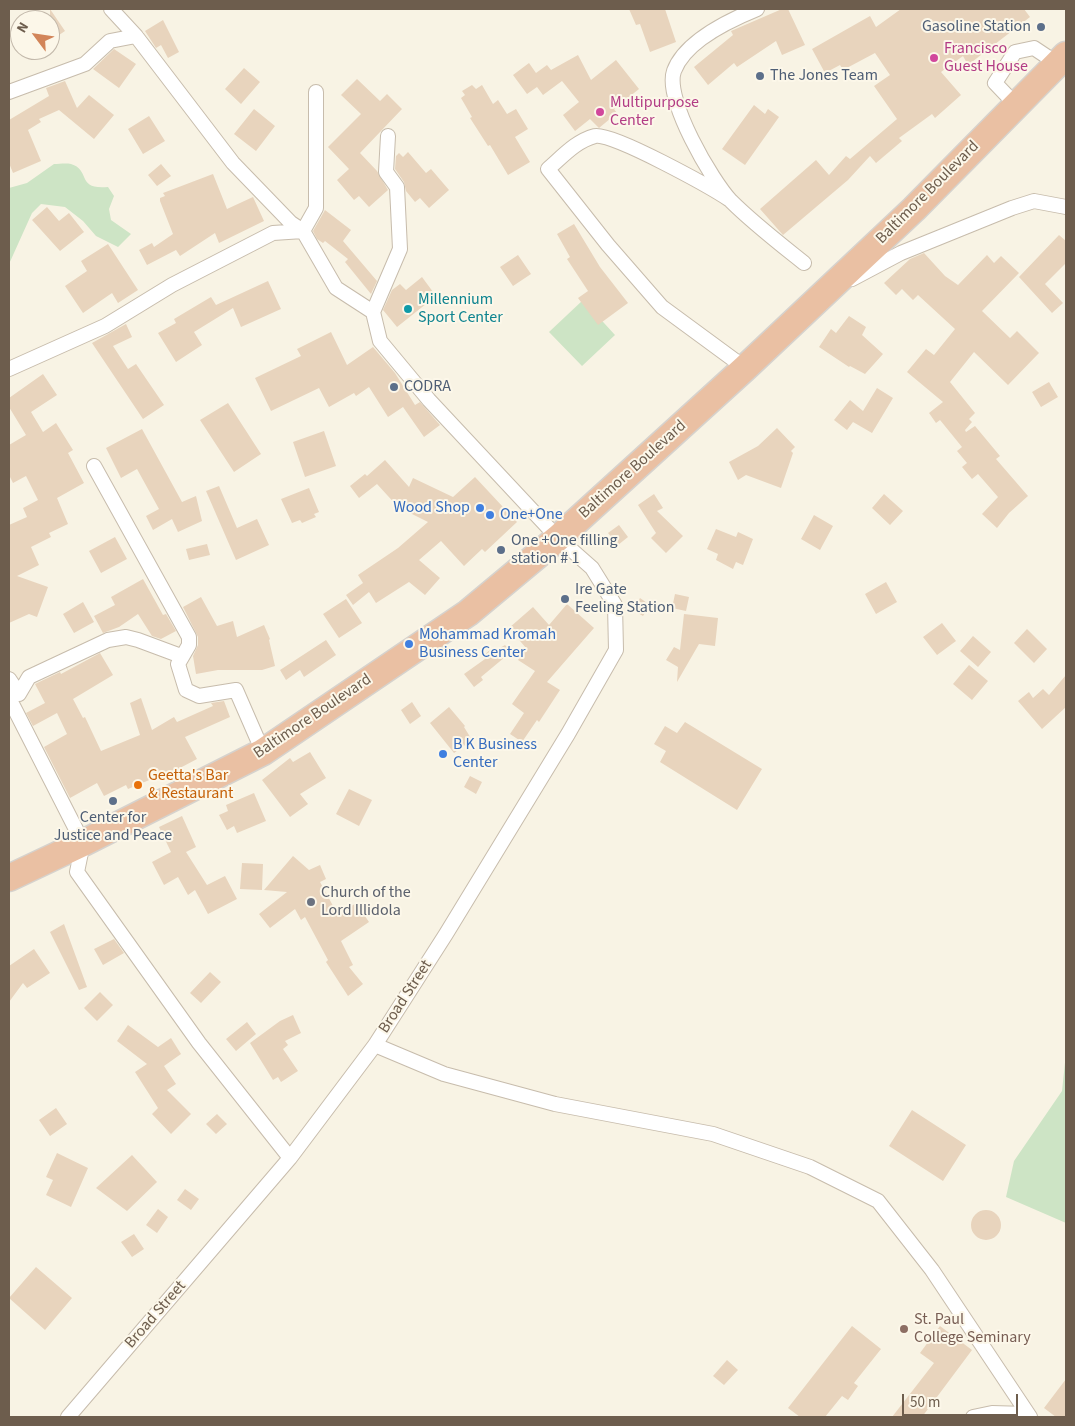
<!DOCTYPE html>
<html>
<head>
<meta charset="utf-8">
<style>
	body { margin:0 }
	#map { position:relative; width:1075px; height:1426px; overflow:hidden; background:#f8f3e4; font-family:"Source Sans 3",sans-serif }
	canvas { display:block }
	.frame { position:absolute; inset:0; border:10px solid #6d5d4d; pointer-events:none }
	.north { position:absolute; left:10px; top:10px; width:50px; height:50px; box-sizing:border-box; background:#fcf7e9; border:1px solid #c3b9ab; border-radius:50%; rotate:301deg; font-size:14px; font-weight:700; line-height:20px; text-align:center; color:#6d5d4d }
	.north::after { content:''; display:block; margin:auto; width:18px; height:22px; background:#d28559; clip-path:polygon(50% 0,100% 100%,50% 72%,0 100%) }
	.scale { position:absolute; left:902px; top:1394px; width:116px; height:22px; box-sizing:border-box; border:2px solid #6d5d4d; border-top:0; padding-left:6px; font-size:15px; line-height:18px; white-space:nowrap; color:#6d5d4d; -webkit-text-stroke:4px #fcf7e9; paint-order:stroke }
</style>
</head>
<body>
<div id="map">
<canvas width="1075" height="1426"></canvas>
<div class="frame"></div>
<div class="north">N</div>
<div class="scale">50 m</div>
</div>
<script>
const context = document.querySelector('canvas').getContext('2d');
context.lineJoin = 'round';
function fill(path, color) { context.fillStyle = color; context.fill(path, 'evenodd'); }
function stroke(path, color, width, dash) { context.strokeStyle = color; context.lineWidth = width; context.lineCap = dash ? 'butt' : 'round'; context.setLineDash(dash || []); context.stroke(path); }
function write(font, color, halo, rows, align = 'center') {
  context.font = font + ' "Source Sans 3",sans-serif'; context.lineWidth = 4; context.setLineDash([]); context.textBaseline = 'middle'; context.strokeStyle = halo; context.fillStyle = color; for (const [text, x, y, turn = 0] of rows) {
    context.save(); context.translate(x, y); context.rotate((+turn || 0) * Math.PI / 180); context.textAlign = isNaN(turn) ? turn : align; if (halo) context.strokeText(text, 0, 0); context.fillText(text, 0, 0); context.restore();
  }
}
const green = new Path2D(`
	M54 164C59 164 66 163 71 164 91 170 76 190 108 187L114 196 109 209 111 220 131 234 118 247 96 236 83 221 65 207 41 204 32 213 9 264V188L27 183Z
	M583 300 615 335 582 366 549 332Z
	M1066 1053V1223L1006 1197 1014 1161 1062 1091Z`);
const building = new Path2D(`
	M50 9 65 31 50 41Z
	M629 9H665L676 42 650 52 640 24 636 25Z
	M782 9H788L805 45 782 55 776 41 737 67 734 63 708 85 694 67 733 35 731 31Z
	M901 9H1024L1030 17 968 65 963 56 941 72 961 95 935 118 932 114 899 138 902 141 876 163 870 156 848 180 783 235 760 209 816 160 829 175 846 156 850 159 897 119 874 86 890 75 875 53 843 70 840 65 825 73 812 49 870 16 876 27Z
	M163 20 179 52 168 58 161 45 156 48 145 31Z
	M114 49 136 64 119 88 93 69Z
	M578 55 591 80 616 60 639 89 614 109 617 113 599 128 590 119 575 131 563 115 579 102 562 81 543 95 537 87 527 94 513 75 529 63 536 73 547 65 551 70Z
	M244 68 260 82 241 104 225 89Z
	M357 79 380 101 387 94 402 109 360 153 377 171 388 190 369 207 359 196 354 200 337 180 349 169 328 147 361 114 341 95Z
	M65 81 77 108 89 95 114 115 94 139 59 110 39 119 41 122 28 130 41 161 13 173 9 163V120L49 96 46 88Z
	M472 85 476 89 482 85 493 104 498 100 507 114 516 109 528 129 515 137 530 162 508 175 490 145 488 146 470 118 472 117 461 98 465 95 462 91Z
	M754 105 765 114 768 109 779 117 745 165 722 149Z
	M254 109 275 126 256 151 234 134Z
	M149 116 165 141 143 154 128 129Z
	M408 152 426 173 431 169 449 190 429 208 420 198 415 202 406 191 404 182 395 169 396 156 399 153 403 157Z
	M161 164 171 176 157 186 148 175Z
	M213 174 227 209 253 197 264 221 219 243 215 233 180 256 176 250 147 265 139 250 152 243 154 247 173 234 160 201V198L165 196 163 193Z
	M47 207 59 221 69 213 84 232 60 251 32 220Z
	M325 210 351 230 343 241 377 281 371 294 345 262 348 259 325 241 323 243 317 239 313 231Z
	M574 224 600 267 628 303 598 325 578 298 588 291 567 259 570 257 557 234Z
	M1059 235 1066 241V263L1045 284 1063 303 1052 313 1019 277Z
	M108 244 138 290 118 303 112 293 83 313 65 286 87 271 81 261Z
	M924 253 945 276 958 285 987 255 994 263 1001 256 1019 273 982 311 1010 338 1017 331 1039 353 1008 385 974 352 950 382 975 413 969 419 972 422 965 430 966 432 975 426 1000 456 996 459 1028 496 1009 513 997 528 982 514 998 497 978 474 972 479 962 467 967 463 957 451 962 447 940 420 936 423 929 413 943 402 907 372 926 349 934 355 955 329 918 295 913 300 902 289 896 295 884 283 910 259Z
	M518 255 531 274 513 286 500 267Z
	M422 277 436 296 397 327 383 310 392 290 400 284 406 290Z
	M268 281 281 309 241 327 233 308 194 332 202 345 176 362 158 333 176 323 174 319 211 297 216 305Z
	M849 316 866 327 862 335 883 354 865 374 850 366 849 367 819 347 831 329 836 333Z
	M126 324 132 337 113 346 128 369 136 364 164 405 143 419 92 343Z
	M331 332 347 365 373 347 395 373 415 405 420 402 440 425 424 437 403 407 388 417 369 387 356 396 354 393 329 407 319 388 271 411 255 378 301 356 297 349Z
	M43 374 57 395 31 412 43 432 56 423 73 450 68 453 84 483 57 498 68 524 49 533 51 537 31 547 39 565 17 576 48 587 37 617 29 614 9 623V525L27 517 23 508 38 500 26 476 13 483 9 475V445L26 435 9 407V398Z
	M1049 382 1058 397 1041 407 1032 392Z
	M877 388 893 398 872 433 853 422 847 430 834 420 850 400 863 411Z
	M228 403 261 454 234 472 200 420Z
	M777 428 795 447 791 451 793 453 781 488 746 475 738 480 729 462 758 446Z
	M142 429 182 502 196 496 202 521 178 532 172 519 153 530 146 516 159 509 137 469 121 478 106 448Z
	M324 431 336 466 305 477 293 442Z
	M385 460 409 487 413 478 453 497 475 477 517 522 485 552 482 549 464 566 441 541 419 560 440 578 425 595 409 582 376 603 369 592 353 605 346 595 363 583 358 575 398 548 428 522 398 507 377 484 359 498 350 486 365 474 367 476Z
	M219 486 237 528 257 519 269 545 236 560 206 491Z
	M309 488 319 512 314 514 316 517 302 523 300 520 292 523 281 499Z
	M654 494 663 508 657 511 683 536 666 553 651 538 656 533 638 505Z
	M884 494 903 511 890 525 872 508Z
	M814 515 833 526 820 550 801 539Z
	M619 525 628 537 618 545 608 533Z
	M716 529 736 537 738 532 753 539 743 565 736 562 733 569 716 560 718 554 707 549Z
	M115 537 127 559 101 573 89 551Z
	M207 544 210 555 189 560 186 549Z
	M143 579 163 615 166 614 176 631 161 639 152 636 138 614 119 627 103 633 94 616 115 605 111 597Z
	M886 582 897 602 876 614 865 594Z
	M675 594 689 597 686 611 672 608Z
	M201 597 217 626 233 621 237 637 264 625 270 639 269 640 275 666 262 670H218L196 674 193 656 198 645V637L183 607Z
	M640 598 650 605 643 616 633 610Z
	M346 599 362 623 339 638 323 614Z
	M83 602 94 622 74 633 63 614Z
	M567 604 594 628 547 682 560 690 539 722 537 720 522 742 510 734 524 713 512 704 535 671 518 660 526 648 509 628 533 607 549 625Z
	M684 614 718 618 715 646 699 644 677 682 678 667 666 660 674 647 680 650Z
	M942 623 956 641 937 655 923 637Z
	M1027 629 1047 649 1034 663 1014 643Z
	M973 636 991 652 978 667 960 651Z
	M326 640 336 655 304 677 300 670 286 680 280 670Z
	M505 645 511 652 481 677 483 680 474 687 464 674 485 659 482 657 492 648 495 651Z
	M100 653 113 675 73 699 83 718 85 717 101 751 140 735 130 703 141 698 152 730 174 717 177 722 213 706 211 703 224 701 230 717 185 737 197 759 161 778 155 781 154 778 128 789 126 785 104 796 97 783 70 798 44 747 67 734 57 713 33 726 26 713 45 703 35 684 60 672 61 674Z
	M969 665 988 681 972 700 953 684Z
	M1066 675V707L1042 729 1018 701 1029 692 1033 698 1043 689 1049 695Z
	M412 702 421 716 410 724 401 710Z
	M449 707 465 726 464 727 472 740 454 753 430 723Z
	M685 722 762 769 737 810 660 762 666 751 654 744 665 726 677 733Z
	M310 752 326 778 300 794 308 804 290 817 262 780 290 758 293 762Z
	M470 776 482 782 476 794 464 787Z
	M349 789 372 800 359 826 336 814Z
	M254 793 266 821 237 833 234 826 227 830 219 815 228 811 226 805Z
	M182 816 196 847 186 852 207 885 225 876 237 899 208 914 195 890 188 895 178 877 164 885 152 862 171 852 159 827Z
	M293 856 309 870 320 865 326 879 320 882 338 915 356 903 369 922 341 941 353 965 349 967 363 984 348 996 326 962 328 960 305 917 301 920 295 909 270 928 259 914 287 892 264 890Z
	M242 863 263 864 262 890 240 889Z
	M64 924 87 987 79 990 50 932Z
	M114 939 124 953 103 965 94 949Z
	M34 949 50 973 27 988 23 983 9 1002V966Z
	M210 972 221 982 201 1003 190 993Z
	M100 992 113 1005 97 1021 84 1008Z
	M293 1015 301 1033 285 1041 288 1045 283 1049 298 1071 281 1082 278 1077 273 1080 250 1043 280 1021Z
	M247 1022 256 1034 236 1051 226 1039Z
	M128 1025 158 1047 171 1038 181 1054 164 1066 176 1084 167 1090 191 1114 171 1134 152 1114 158 1108 135 1072 147 1064 117 1041Z
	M56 1108 67 1124 50 1136 39 1120Z
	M912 1110 966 1145 943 1181 889 1146Z
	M217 1114 227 1124 216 1134 206 1124Z
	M57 1153 88 1168 71 1207 46 1195 53 1180 46 1177Z
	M132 1155 157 1182 127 1211 96 1188Z
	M185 1189 199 1199 191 1210 177 1200Z
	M158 1209 168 1217 157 1233 146 1225Z
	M971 1225a15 15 0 1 1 30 0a15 15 0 1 1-30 0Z
	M134 1234 144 1249 132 1257 121 1242Z
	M36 1267 72 1298 45 1330 9 1298Z
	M852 1326 881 1349 854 1383 858 1386 848 1400 842 1396 825 1417H800L788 1408Z
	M940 1326 972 1350 922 1417H892L934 1363 920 1353Z
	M727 1360 738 1370 724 1385 713 1376Z
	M1066 1379V1417H1056L1044 1408Z`);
const street = new Path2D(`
	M757 9C730 20 685 41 674 71 664 99 712 181 731 201 753 223 779 243 804 263
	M9 92 85 64 110 41 136 36
	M1016 105 995 83 1015 52 1034 48 1058 64
	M730 200C712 188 612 132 595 136 576 141 563 156 548 169L608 245 662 307 745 368
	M852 279 901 253 1012 208 1034 201 1066 207
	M373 312 400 249 397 187 386 172 388 136
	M9 369 105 326 172 285 273 233 303 231 316 208V92
	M94 466 189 637V645L178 664 186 690 199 696 236 690 263 752
	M9 679 19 694 29 677 108 640 126 637 138 640 181 656
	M9 698 83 843 77 872 199 1043 290 1158
	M375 1045 444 1074 555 1104 713 1134 810 1167 878 1201 932 1270 1030 1417
	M68 1417 290 1158 375 1045 446 934 568 734 616 650 615 605 592 568 558 538 429 400 380 341 373 312 336 288 303 231 291 223 233 163 136 36 111 9
	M973 1417 992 1413 1026 1414`);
const highway = new Path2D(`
	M9 878 83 843 263 752 468 613 558 538 745 368 914 209 1066 55`);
const markers = [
	[1041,27,5,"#5c6f8a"],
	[934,58,5,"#d1479c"],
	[760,76,5,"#5c6f8a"],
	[600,112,5,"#d1479c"],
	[408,309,5,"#0f9aa8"],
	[394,387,5,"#5c6f8a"],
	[480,508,5,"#3f7fe0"],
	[490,515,5,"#3f7fe0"],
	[501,550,5,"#5c6f8a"],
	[565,599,5,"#5c6f8a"],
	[409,644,5,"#3f7fe0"],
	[443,754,5,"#3f7fe0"],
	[138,785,5,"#e8710a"],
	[113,801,5,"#5c6f8a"],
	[311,902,5,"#6b7280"],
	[904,1329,5,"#8d6e63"]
];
const serviceNames = [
	["Gasoline Station",1031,27,"right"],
	["The Jones Team",770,76],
	["CODRA",404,387],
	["One +One filling",511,541],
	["station # 1",511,559],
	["Ire Gate",575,590],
	["Feeling Station",575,608],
	["Center for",113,818,"center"],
	["Justice and Peace",113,836,"center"]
];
const hotelNames = [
	["Francisco",944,49],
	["Guest House",944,67],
	["Multipurpose",610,103],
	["Center",610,121]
];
const streetNames = [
	["Baltimore Boulevard",928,193,-45],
	["Baltimore Boulevard",633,470,-42],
	["Baltimore Boulevard",313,717,-34],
	["Broad Street",406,997,-57],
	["Broad Street",156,1315,-49]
];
const cultureNames = [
	["Millennium",418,300],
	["Sport Center",418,318]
];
const shopNames = [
	["Wood Shop",470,508,"right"],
	["One+One",500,515],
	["Mohammad Kromah",419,635],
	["Business Center",419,653],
	["B K Business",453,745],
	["Center",453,763]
];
const foodNames = [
	["Geetta's Bar",148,776],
	["& Restaurant",148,794]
];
const worshipNames = [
	["Church of the",321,893],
	["Lord Illidola",321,911]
];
const educationNames = [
	["St. Paul",914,1320],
	["College Seminary",914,1338]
];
fill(green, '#cde4c5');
fill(building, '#e8d4bd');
stroke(street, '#c7bcac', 16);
stroke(highway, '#d6d2cd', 29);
stroke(street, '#fff', 14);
stroke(highway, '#eac0a3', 26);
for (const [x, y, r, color] of markers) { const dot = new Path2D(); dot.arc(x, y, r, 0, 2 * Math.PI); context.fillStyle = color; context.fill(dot); stroke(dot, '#fcf7e9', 2); }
write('16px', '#4e5e75', '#fcf7e9', serviceNames, 'left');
write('16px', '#b23c85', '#fcf7e9', hotelNames, 'left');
write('16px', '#6d5d4d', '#fcf7e9', streetNames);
write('16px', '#0d838f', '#fcf7e9', cultureNames, 'left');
write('16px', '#366cbe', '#fcf7e9', shopNames, 'left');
write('16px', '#c56008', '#fcf7e9', foodNames, 'left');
write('16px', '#5b616d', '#fcf7e9', worshipNames, 'left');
write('16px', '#785e54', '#fcf7e9', educationNames, 'left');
</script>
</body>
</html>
